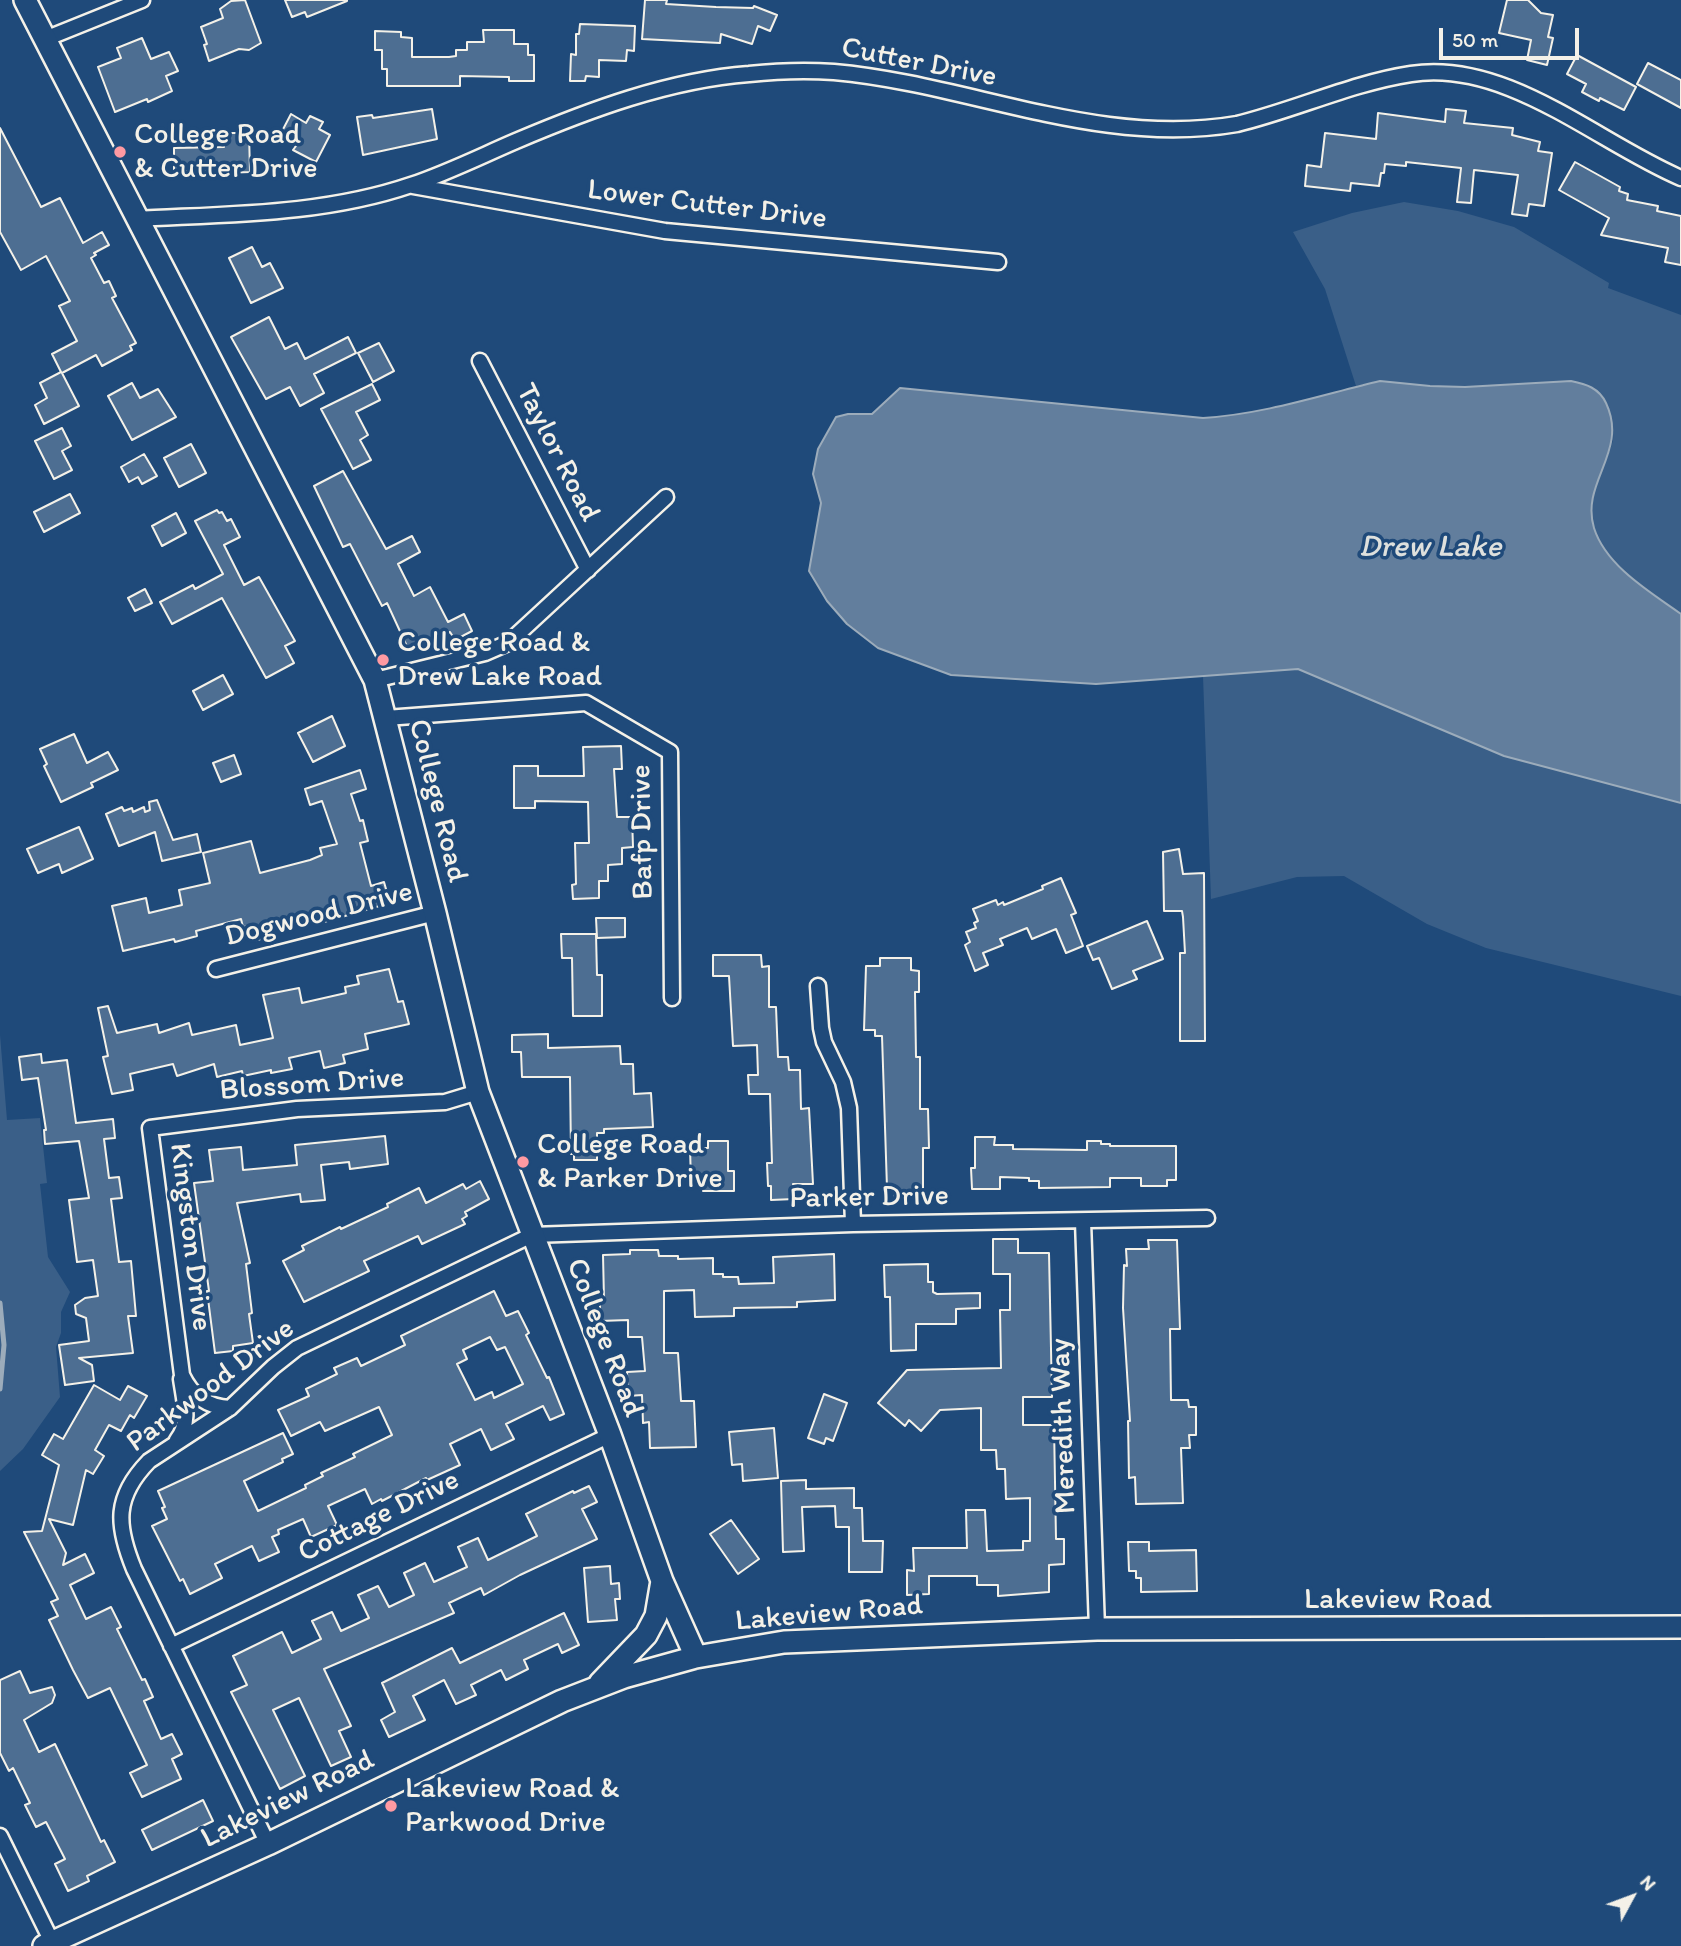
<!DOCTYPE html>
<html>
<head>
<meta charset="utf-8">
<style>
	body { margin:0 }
	#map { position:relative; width:1681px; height:1946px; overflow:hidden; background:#1f4a7a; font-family:Itim,sans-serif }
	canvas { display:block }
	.north { position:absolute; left:1597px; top:1862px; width:70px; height:70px; -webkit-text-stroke:5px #1f4a7a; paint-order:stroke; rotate:49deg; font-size:19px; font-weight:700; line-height:28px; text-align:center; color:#f4f1e8 }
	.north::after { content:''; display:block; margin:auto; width:24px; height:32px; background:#f4f1e8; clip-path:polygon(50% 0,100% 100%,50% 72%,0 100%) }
	.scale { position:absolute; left:1439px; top:28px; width:140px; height:32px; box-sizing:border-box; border:4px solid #f4f1e8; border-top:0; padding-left:9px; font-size:21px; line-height:24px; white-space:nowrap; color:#f4f1e8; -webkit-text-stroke:5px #1f4a7a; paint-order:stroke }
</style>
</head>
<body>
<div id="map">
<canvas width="1681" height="1946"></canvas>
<div class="north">N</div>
<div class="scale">50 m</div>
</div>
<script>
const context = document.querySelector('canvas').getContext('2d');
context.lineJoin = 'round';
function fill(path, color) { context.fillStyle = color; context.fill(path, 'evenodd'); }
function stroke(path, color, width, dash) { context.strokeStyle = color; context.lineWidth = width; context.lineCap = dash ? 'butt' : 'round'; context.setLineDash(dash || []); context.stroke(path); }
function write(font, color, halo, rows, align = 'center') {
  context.font = font + ' Itim,sans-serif'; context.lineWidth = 7; context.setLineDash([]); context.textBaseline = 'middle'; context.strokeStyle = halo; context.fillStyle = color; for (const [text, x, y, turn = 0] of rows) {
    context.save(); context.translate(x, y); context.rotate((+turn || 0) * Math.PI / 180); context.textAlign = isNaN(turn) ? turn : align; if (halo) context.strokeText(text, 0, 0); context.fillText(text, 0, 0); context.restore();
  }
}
const green = new Path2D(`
	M1404 202 1458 211 1514 227 1609 283 1608 288 1681 315V614C1650 591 1607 567 1594 528 1584 497 1606 469 1613 440 1614 433 1611 426 1609 419 1603 394 1598 386 1571 381L1465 387 1430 386 1380 381 1356 386 1325 289 1293 232 1352 213Z
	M1298 669 1504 756 1681 803V996L1486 948 1427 924 1344 876 1297 877 1211 899 1203 676Z
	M0 1035 7 1120 40 1118 47 1183 40 1184 48 1257 70 1292 61 1312V1333L56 1347 60 1397 23 1449 0 1471Z`);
const water = new Path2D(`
	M1380 381 1430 386 1465 387 1571 381C1586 384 1599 388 1606 403 1629 452 1580 482 1594 528 1606 566 1650 592 1681 614V803L1504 756 1298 669 1096 684 951 675 878 648 847 624 827 601 809 571 821 503 813 474 818 449 836 417 848 414H872L900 388 1203 418C1265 414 1321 395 1380 381Z`);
const stream = new Path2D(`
	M0 1303 4 1345 0 1389`);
const building = new Path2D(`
	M245 0 261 43 249 50 239 49 209 61 204 45 207 44 201 27 223 18 220 9 231 1Z
	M285 0H347V1L307 17 305 12 292 17Z
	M645 0H667L666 4 716 7 753 8 754 6 777 15 770 31 758 26 752 44 721 34 720 43 642 39Z
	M1507 0H1528L1541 13 1553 15 1548 37 1553 38 1547 65 1527 60 1531 40 1499 33Z
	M580 24 635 26 634 51 627 50 626 61 599 60V77L586 76 585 81H570L571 54 576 55V34H579Z
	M483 30H514V44H528V55H534V81H509V77L460 76V86H387V69H382V50H375V31L401 32V37L412 38V57H449L456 56V50H467V42H484Z
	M142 38 151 59 169 52 178 71 166 76 172 91 148 102 147 99 115 112 98 67 121 58 117 48Z
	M1577 55 1636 87 1624 110 1600 98 1599 101 1582 92 1586 84 1567 74Z
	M1648 63 1681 80V108L1637 84Z
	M432 109 437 139 363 155 357 117 372 115 373 118Z
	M1446 109 1466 111 1464 123 1513 128 1512 135 1540 142 1538 151 1552 153 1544 206 1529 204 1527 216 1512 214 1518 175 1474 170 1471 203 1457 202 1461 168 1406 162V166L1385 164 1384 173H1381L1379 186 1351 183 1350 191 1305 186 1307 165 1321 167 1325 133 1376 139 1378 113 1445 122Z
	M291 114 306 123 310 116 323 122 319 129 330 135 316 162 293 150 296 146 279 137Z
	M0 128 41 207 60 198 83 243 102 232 109 245 94 253 96 255 91 258 104 283 109 281 116 296 112 298 136 343 130 346 132 350 102 366 96 355 62 373 79 406 44 424 35 405 47 398 40 383 61 372 52 354 77 341 59 306 70 301 46 256 21 270 0 232Z
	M223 133H249L250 172 223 173V170L174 171V148L224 147Z
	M1575 162 1620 187 1619 191 1628 194 1627 200 1658 206 1657 211 1681 216V265L1665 262 1668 248 1601 235 1609 218 1559 190Z
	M252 247 262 267 270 263 283 288 251 303 229 258Z
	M269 317 285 349 297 343 305 359 348 337 356 353 314 374 324 393 300 406 290 387 266 399 231 337Z
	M379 343 394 371 373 382 358 353Z
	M132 383 140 398 158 389 176 417 132 440 108 396Z
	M372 384 380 400 356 412 368 435 360 440 371 460 353 469 321 409Z
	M62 428 71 446 62 451 72 470 54 479 35 441Z
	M191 444 206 473 179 487 164 458Z
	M144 454 157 476 142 484 138 477 129 482 121 467Z
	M343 471 386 549 412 536 420 552 398 564 414 596 430 587 448 622 464 614 472 631 455 640 450 632 410 653 387 603 382 606 350 544 343 547 314 486Z
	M70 494 80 513 44 532 34 512Z
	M217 510 219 513 222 512 227 521 231 519 240 537 224 545 244 585 259 577 295 641 285 646 294 663 266 678 222 598 172 624 160 602 193 585 195 589 223 574 195 521Z
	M176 513 186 533 162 546 152 526Z
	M145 589 152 603 135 611 128 598Z
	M223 675 233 694 203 710 193 691Z
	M332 716 345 746 313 762 298 733Z
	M74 734 87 763 108 752 118 770 91 783 93 787 61 802 44 766 47 764 40 749Z
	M621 746 622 769H614L617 817H632L633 847 622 848V864L608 865V881H599V898L573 899 572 885 576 884 575 843H589L588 802 535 801V808H514V766H538V776H584L583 747Z
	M234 755 241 774 221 782 213 763Z
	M360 770 366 789 351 794 360 821 363 820 368 841 360 843 371 886 384 882 390 903 324 922 322 913 271 926 274 936 253 941 249 926 243 927 241 919 196 931 197 936 175 942 174 939 123 951 112 906 146 898 149 913 182 905 179 890 210 883 203 853 251 841 260 873 310 860 322 855 320 848 337 844 322 801 310 805 305 789Z
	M157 800 173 840 197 834 201 852 162 861 155 832 119 846 106 814 122 807 124 811 132 808 133 812 144 807 145 812 150 810 149 802Z
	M79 827 93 859 62 873 59 864 38 873 27 849Z
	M1179 849 1183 874 1204 873 1205 1041H1180V953H1185L1183 917 1182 911H1164L1163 852Z
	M1061 878 1076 913 1071 915 1083 946 1066 953 1056 929 1032 939 1027 928 1000 939 1003 945 983 953 988 965 975 971 965 945 970 942 966 932 976 928 974 923 978 921 973 909 996 900 998 905 1003 902 1004 905 1043 889 1042 886Z
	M596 918H625V937L597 938Z
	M1147 921 1163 959 1133 971 1137 979 1112 989 1099 958 1093 960 1087 946Z
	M561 934H596L597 975H602V1016H573L572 958H562Z
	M713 955H761L762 967 769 966V1007H776L778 1057H788L789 1070H800L801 1109 809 1108 813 1184H793L794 1199 771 1200V1186H768L767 1163H772L770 1094H749L748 1075H758L757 1045 733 1046 729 976H713Z
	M880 958H911V970L919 971V992H915L916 1057H920V1109H928L929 1148H923V1196H894V1188H887L882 1036H875V1030H864L866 966H880Z
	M389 969 398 1002 403 1001 409 1024 365 1034 368 1049 343 1055 345 1063 324 1068 320 1051 289 1058 292 1069 271 1073V1070L243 1076 242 1071 217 1077 214 1064 177 1076 173 1064 130 1074 133 1090 112 1094 103 1057 108 1056 98 1008 108 1006 117 1033 157 1024 159 1033 189 1023 192 1035 236 1025 240 1045 273 1038 263 995 299 988 302 1003 346 993 345 987 359 984 357 976Z
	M548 1034V1048L620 1046 621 1064H633L634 1094 651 1093 653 1127 604 1129V1133H597V1160H574V1154H571L570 1077H522L521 1052H512V1035Z
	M41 1054 42 1063 67 1060 76 1123 113 1119 115 1138 104 1139 109 1178 119 1177 122 1198 111 1199 119 1262 131 1261 136 1316H128L133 1353 79 1358 92 1365 94 1381 65 1385 59 1345 89 1341 86 1318 76 1314 75 1305 85 1298 98 1296 93 1260 77 1262 69 1200 89 1198 79 1141 45 1144 44 1130H46L38 1078 22 1080 19 1057Z
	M385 1136 388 1164 350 1169 349 1162 321 1165 325 1200 301 1202 300 1194 237 1203 250 1263 246 1264 252 1313 249 1314 253 1343 233 1346V1351L215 1353 207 1291H209L194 1183 213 1181 209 1150 241 1147 243 1170 297 1165 295 1145Z
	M975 1137H995L994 1145H1013V1149L1087 1150V1141H1101V1144H1110V1146H1176V1180H1167V1186H1141V1178H1110V1187L1039 1188V1181H1029V1178L1000 1177V1189H972L971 1168H975Z
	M708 1141H728V1171H734V1191H703V1181H691L690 1148H708Z
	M480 1181 489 1199 465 1212 467 1216 462 1219 465 1224 422 1244 418 1236 364 1261 369 1271 304 1302 283 1261 304 1250 302 1246 340 1227 341 1229 388 1207 387 1204 419 1188 426 1203 463 1184 466 1189Z
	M993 1239H1018V1253H1049L1052 1397H1023V1425H1054L1056 1539H1064V1564L1049 1565V1592L998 1596V1585H977V1576H929V1594L907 1595V1570L914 1571 913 1548H967L966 1510H985L987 1551 1023 1550V1541H1030V1498L1006 1499 1005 1469H997L996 1450H981V1408L940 1410 921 1431 909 1420 905 1426 878 1403 907 1370 1001 1368 1000 1310H1010V1274H993Z
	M1148 1240H1177L1180 1329H1170L1171 1400H1188L1189 1407H1196V1435H1189L1190 1448H1181L1183 1503 1136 1504 1135 1477 1129 1478 1128 1421H1130L1123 1308 1124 1265 1127 1266 1126 1249H1149Z
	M630 1250H658L659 1256H678V1259L713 1258V1274H723V1277H738L739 1284 774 1283 773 1257 834 1254 835 1300 797 1302V1307L734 1308V1316L695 1317 694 1290 664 1291V1353H678L681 1401H694L696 1447 650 1448 649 1422 643 1423 642 1395 628 1396 627 1372 645 1371 642 1337H628V1320L600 1321V1299H604L603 1255 630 1254Z
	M928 1264V1282H933V1292L937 1294 980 1293V1308L956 1309V1324H916V1350L891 1351 890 1297H885L884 1265Z
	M494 1291 506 1316 518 1311 529 1333 526 1335 547 1378 549 1377 564 1414 550 1420 543 1406 506 1424 514 1439 491 1450 481 1429 450 1444 460 1465 427 1480 426 1478 382 1501 381 1499 372 1504 365 1489 328 1506 337 1525 311 1537 303 1519 278 1530 279 1534 272 1537 279 1552 259 1561 252 1546 215 1564 222 1578 190 1594 183 1579 180 1581 152 1526 167 1519 162 1508 165 1507 158 1491 283 1433 293 1454 282 1459 283 1462 244 1481 258 1511 306 1488 305 1485 323 1476 321 1473 355 1457 353 1454 392 1435 379 1407 325 1431 320 1422 291 1436 278 1410 309 1396 306 1389 337 1374 334 1368 357 1358 361 1366 405 1345 401 1336ZM490 1337 497 1350 505 1347 523 1384 494 1398 492 1392 475 1400 457 1364 467 1359 463 1350Z
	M94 1385 120 1400 128 1386 147 1396 134 1418 130 1415 121 1431 109 1425 95 1450 104 1456 93 1474 86 1470 73 1525 49 1519 66 1553 63 1565 85 1554 94 1573 70 1585 86 1619 111 1607 121 1627 117 1629 142 1680 145 1679 153 1697 144 1701 161 1739 172 1734 182 1754 172 1759 181 1779 142 1797 130 1773 147 1765 110 1688 88 1698 73 1670 49 1620 58 1616 51 1602 58 1599 24 1532 42 1531 59 1465 42 1455 54 1434 63 1439Z
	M824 1394 847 1403 833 1441 826 1438 824 1444 808 1438Z
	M774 1428 778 1478 743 1481 742 1464 732 1465 729 1432Z
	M806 1480V1489L854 1488V1508H862L863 1541H883L882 1572H849V1527H836L835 1506 802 1507 804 1551 783 1552 781 1481Z
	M589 1486 597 1502 582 1509 597 1539 520 1575 484 1595 481 1588 449 1603 454 1613 324 1669 351 1726 339 1731 351 1757 331 1766 299 1698 273 1710 305 1776 280 1789 231 1692 247 1685 233 1656 282 1632 292 1653 321 1639 312 1621 332 1612 341 1631 369 1618 358 1595 378 1586 389 1607 414 1595 404 1573 425 1563 434 1582 467 1567 458 1547 478 1538 488 1560 537 1536 526 1514 573 1491 574 1493Z
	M731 1520 759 1559 738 1574 710 1534Z
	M1128 1542H1149V1551L1196 1550 1197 1591 1141 1592V1578H1136V1571H1129Z
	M610 1566 611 1584 619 1583 620 1599H615L617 1620 588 1622 584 1568Z
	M564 1613 579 1645 562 1653 558 1644 524 1660 528 1669 506 1680 501 1670 471 1685 476 1695 456 1704 444 1680 413 1696 425 1720 389 1737 381 1720 395 1712 382 1683 452 1648 460 1663Z
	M20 1671 30 1693 52 1687 55 1695 52 1703 24 1720 39 1752 55 1744 101 1842 104 1840 115 1862 87 1876 89 1881 68 1891 55 1864 65 1859 46 1822 36 1827 25 1805 30 1803 13 1768 9 1771 0 1753V1680Z
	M203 1800 213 1821 152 1850 142 1830Z`);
const street = new Path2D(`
	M45 39 142 0
	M413 186 665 231 998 262
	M136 219C228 214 323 215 411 185 447 173 481 156 516 141 589 110 669 80 749 74 777 71 806 70 834 72 969 84 1099 148 1237 124 1295 110 1352 83 1411 74 1507 59 1598 143 1681 178
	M480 361 588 570
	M375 680 485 653 508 643 666 497
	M386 718 586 703 670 752 672 998
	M216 969 435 913
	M818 986 821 1028 824 1042 843 1082 849 1108 853 1224
	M1083 1221 1097 1629
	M230 1408C207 1407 192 1396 182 1375L150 1128 297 1109 445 1102 478 1092
	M177 1440C191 1423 184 1400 181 1379
	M171 1646 610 1435
	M0 1836 52 1942
	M268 1844 134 1569C116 1525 114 1497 149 1461L230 1408 273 1367 297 1348 532 1235 853 1224 1207 1218`);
const secondary = new Path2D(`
	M25 0 375 680 435 913 478 1092 610 1435 662 1581 696 1657
	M600 1683 646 1635 656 1616 662 1581
	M44 1946 268 1844 562 1701 624 1677 696 1657 784 1642 1097 1629 1681 1627`);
const markers = [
	[120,152,7,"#ff9aa2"],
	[383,660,7,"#ff9aa2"],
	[523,1162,7,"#ff9aa2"],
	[391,1806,7,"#ff9aa2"]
];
const streetNames = [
	["Cutter Drive",919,63,11],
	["Lower Cutter Drive",707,205,7],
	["Taylor Road",557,453,63],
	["College Road",437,801,76],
	["Bafp Drive",643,832,-91],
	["Dogwood Drive",319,915,-14],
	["Blossom Drive",312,1085,-4],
	["Parker Drive",869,1198,-1],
	["Kingston Drive",190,1237,83],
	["College Road",604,1338,69],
	["Parkwood Drive",211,1386,-37],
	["Meredith Way",1064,1426,-92],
	["Cottage Drive",379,1517,-26],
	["Lakeview Road",1398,1600],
	["Lakeview Road",829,1614,-5],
	["Lakeview Road",288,1800,-26]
];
const poiNames = [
	["College Road",134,135],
	["& Cutter Drive",134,169],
	["College Road &",397,643],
	["Drew Lake Road",397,677],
	["College Road",537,1145],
	["& Parker Drive",537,1179],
	["Lakeview Road &",405,1789],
	["Parkwood Drive",405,1823]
];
const waterNames = [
	["Drew Lake",1430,548]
];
fill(green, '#3a5f88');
fill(water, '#627e9d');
stroke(water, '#9cacbb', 2);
stroke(stream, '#9cacbb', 5);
fill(building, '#4d6e92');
stroke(building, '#f4f1e8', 2);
stroke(street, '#f4f1e8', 19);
stroke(secondary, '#f4f1e8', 26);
stroke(street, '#1f4a7a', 14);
stroke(secondary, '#1f4a7a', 21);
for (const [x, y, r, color] of markers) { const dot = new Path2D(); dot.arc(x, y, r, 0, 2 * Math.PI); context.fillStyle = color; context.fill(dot); stroke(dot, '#1f4a7a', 2.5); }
write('30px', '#f4f1e8', '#1f4a7a', streetNames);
write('30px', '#f4f1e8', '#1f4a7a', poiNames, 'left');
write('italic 32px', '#dee0dd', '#1f4a7a', waterNames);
</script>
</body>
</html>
